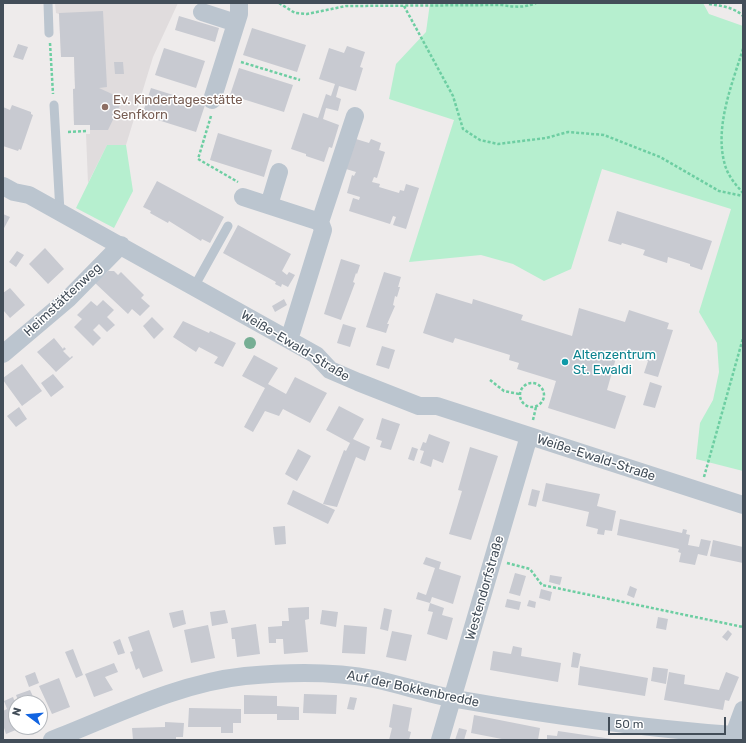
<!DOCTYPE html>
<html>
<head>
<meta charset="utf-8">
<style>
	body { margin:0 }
	#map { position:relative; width:746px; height:743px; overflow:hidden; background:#eeebeb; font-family:Rubik,sans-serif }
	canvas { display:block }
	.frame { position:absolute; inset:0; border:4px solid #434e59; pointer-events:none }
	.north { position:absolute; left:8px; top:695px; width:40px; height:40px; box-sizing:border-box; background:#fff; border:1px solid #b4b8bd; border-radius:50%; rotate:286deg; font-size:11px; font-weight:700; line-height:16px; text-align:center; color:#434e59 }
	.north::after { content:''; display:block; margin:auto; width:14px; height:18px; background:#1264e1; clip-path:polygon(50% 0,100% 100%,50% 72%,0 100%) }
	.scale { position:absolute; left:608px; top:717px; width:118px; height:18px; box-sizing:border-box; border:2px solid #434e59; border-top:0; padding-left:5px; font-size:12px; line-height:14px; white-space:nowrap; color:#434e59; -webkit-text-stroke:3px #fff; paint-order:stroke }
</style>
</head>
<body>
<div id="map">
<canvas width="746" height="743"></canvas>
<div class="frame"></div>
<div class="north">N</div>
<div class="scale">50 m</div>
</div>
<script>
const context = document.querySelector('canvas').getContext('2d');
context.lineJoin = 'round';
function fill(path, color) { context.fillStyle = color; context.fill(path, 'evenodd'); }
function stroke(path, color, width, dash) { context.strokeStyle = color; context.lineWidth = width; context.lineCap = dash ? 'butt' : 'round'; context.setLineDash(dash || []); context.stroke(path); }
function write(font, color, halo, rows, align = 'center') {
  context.font = font + ' Rubik,sans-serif'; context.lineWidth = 3; context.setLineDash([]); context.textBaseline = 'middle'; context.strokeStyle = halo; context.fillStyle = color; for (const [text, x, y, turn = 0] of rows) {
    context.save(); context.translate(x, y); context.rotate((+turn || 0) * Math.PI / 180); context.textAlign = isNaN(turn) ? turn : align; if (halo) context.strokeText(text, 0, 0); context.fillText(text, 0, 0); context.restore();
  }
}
const education = new Path2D(`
	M55 3H178L153 57 126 145H107L88 183 86 134H90V125H74L73 89 75 88 74 57H61L59 14 56 13Z`);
const green = new Path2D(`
	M430 3H703L709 14 743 26V471L696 459 700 423 713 400 719 372 717 343 699 312 731 209 602 169 571 269 544 281 513 264 481 255 409 262 454 120 389 99 396 64 426 32Z
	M107 145H126L133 191 114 228 76 208Z`);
const building = new Path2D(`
	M103 11 107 87 99 88 123 99 108 130H90V125H74L73 89H75L74 57H61L59 13Z
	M179 16 219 28 215 42 175 30Z
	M252 28 306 45 297 72 243 55Z
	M18 44 28 47 23 60 13 57Z
	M347 46 365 52 360 67 363 68 356 91 339 86 336 97 341 99 338 111 326 108 323 119 339 125 332 148 329 147 324 162 306 156V154L291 149 303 113 318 118 326 94 331 96 335 84 319 79 329 48 344 53Z
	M164 48 205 61 196 88 155 75Z
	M114 62H123L124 74H115Z
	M239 68 293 85 284 112 230 95Z
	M151 88 205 105 196 132 142 115Z
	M12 105 31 112V114L33 115 21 150 19 149 18 151 3 146V107L10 110Z
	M218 133 272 150 264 177 210 160Z
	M356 139 369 143 371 139 381 143 379 150 385 152 377 178 374 177 372 182 380 184 379 187 399 193 400 190 404 191 406 184 419 188 406 229 393 225 396 217 393 216 390 224 349 211 353 198 359 200 360 197 347 193 352 175 354 176 356 172 346 169Z
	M157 181 224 217 210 243 202 239 201 241 169 221 168 223 150 213 151 211 143 207Z
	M617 211 712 241 702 270 690 266V264L668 257 667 263 643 255 645 250 622 243 621 245 608 241Z
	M3 214 10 217 3 230Z
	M238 225 291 254 282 271 287 275 289 272 295 275 288 287 282 284 281 287 275 284 276 282 223 253Z
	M45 248 64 269 48 284 29 264Z
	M17 251 24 255 16 267 9 262Z
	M341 259 360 265 357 274 356 273 353 282 355 283 341 320 324 314Z
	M108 271H114L118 275 121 272 144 295 141 298 150 306 140 316 132 309 128 314 95 283Z
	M384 272 401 277 398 287H400L397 297 395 296 393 305 395 306 387 324H389L386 333 366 327Z
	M10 288 25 305 10 318 3 310V293Z
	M436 293 472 304 473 299 523 315 521 320 572 336 579 308 625 322 629 310 669 323 667 329 673 330 658 377 644 373 648 361 618 351 607 390 626 396 615 429 548 408 556 381 517 369 519 363 509 360 510 355 455 338 453 343 423 333Z
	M284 299 287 305 275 312 272 306Z
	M103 300 114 310 107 317 115 325 107 332 99 324 93 330 101 338 93 346 74 327 82 319 77 315 91 301 97 306Z
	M152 317 164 329 154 339 143 326Z
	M183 321 209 333 210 331 236 343 223 367 214 363 218 357 199 347 196 352 173 337Z
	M343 324 356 328 350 347 337 343Z
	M54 338 63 349 64 347 66 349 63 351 70 358 72 356 73 357 56 372 37 352Z
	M382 346 395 350 389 369 376 365Z
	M254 355 278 368 268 384 286 394 295 377 327 393 310 423 283 409 279 416 265 411 253 432 244 427 265 388 242 376Z
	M22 364 42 391 22 406 3 380V378Z
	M53 374 64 387 51 397 41 383Z
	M650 382 662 386 655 408 643 405Z
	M339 406 364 419 353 439 370 447 365 461 356 457 337 507 323 504 344 450 346 451 350 443 326 430Z
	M19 407 27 419 16 427 7 416Z
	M382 418 400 424 391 450 380 447 382 441 376 439Z
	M429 434 450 442 443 463 433 459 431 467 420 463 424 451 420 450 423 442 426 443Z
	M412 447 418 449 414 461 408 459Z
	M470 447 498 456 471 540 449 534 462 491 458 490Z
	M298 449 311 456 297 481 285 474Z
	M546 483 600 494 597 506 616 511 612 531 605 530 604 535 597 534 598 529 586 526 589 512 542 501Z
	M532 489 540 491 536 507 528 505Z
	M293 490 335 510 328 524 287 504Z
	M620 519 682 533 683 529 687 530 686 534 690 535 688 545 699 547 701 539 711 541 707 556 698 554 695 565 679 562 681 553 678 552 679 549 617 535Z
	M285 526 286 544 275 545 273 527Z
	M713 540 743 547V563L710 556Z
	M426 557 441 562 439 569 461 576 453 604 432 597 430 603 416 599 418 592 426 595 435 568 423 564Z
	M515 573 526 576 520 596 509 593Z
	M550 575 562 577 560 585 549 582Z
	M630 586 637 589 634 598 627 595Z
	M541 589 552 592 550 601 539 598Z
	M507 599 521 602 519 610 505 607Z
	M529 600 536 602 535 608 527 606Z
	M430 603 444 608 442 615 453 618 447 640 427 634 433 612 428 611Z
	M309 607V619L305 620 308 652 284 654 283 639H276V643H269L268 627 282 626V621H289L288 608Z
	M384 608 392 610 388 631 380 629Z
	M183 610 186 624 173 628 169 613Z
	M225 610 228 623 212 626 210 612Z
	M322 610 338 612 336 627 320 624Z
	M658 617 668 619 666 630 656 628Z
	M256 624 260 654 237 657 235 639H232L231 628Z
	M208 625 215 658 191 663 184 630Z
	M344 625 367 627 365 654 342 653Z
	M149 630 163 671 143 678 139 668 136 670 130 652 133 651 128 637Z
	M728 630 732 634 727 641 722 637Z
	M392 631 412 635 406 661 386 657Z
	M120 639 125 653 118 655 113 642Z
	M513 646 522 648 521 656 561 663 558 682 490 670 493 651 511 654Z
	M73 649 83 675 76 678 65 652Z
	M573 652 581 654 578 668 571 667Z
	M114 663 118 672 105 677 113 690 94 697 85 674Z
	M580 666 648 678 645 696 578 685Z
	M653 667 668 669 666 684 651 681Z
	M35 672 39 683 29 687 25 676Z
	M669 672 685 675 684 684 719 690 726 672 739 677 729 701 725 700 723 710 664 700Z
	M59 678 70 707 52 714 39 686Z
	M30 690 36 703H19L16 695Z
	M304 694 337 695 336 714 303 713Z
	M244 695 277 696V706L299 707V720H277V714H244Z
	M13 697 16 705V727H23L6 734 3 725V711L7 709 4 701Z
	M350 697 357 698 354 710 347 709Z
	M393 704 412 708 408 731 411 732 409 740H389L392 728 389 727Z
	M189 708 241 709V723H233V733H221V727H188Z
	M474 715 540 728 538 740H507L471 733Z
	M165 722 184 723 183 737H176V740H133L132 728 165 727Z
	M459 728 467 730 464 740H455Z
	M558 731 612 739 611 740H547V735L557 736Z`);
const path = new Path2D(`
	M279 3 295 13 307 14 346 6 502 5C515 7 524 8 536 3
	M709 4C721 6 734 7 743 16
	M404 6 453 96 463 129 480 140 498 144 546 138 568 132 604 135 660 157 719 191 743 196
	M50 43 53 94
	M743 49C732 84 714 128 725 165 728 176 736 185 743 193
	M241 62 300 80
	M211 116 198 159 238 182
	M68 132 88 131
	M490 380 504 391 519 394
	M520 395a12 12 0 1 1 24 0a12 12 0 1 1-24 0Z
	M533 420 536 407
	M704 477 743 338
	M507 563 530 569 542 585 743 627`);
const service = new Path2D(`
	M48 3 49 33
	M54 105 60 212
	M194 287 228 226`);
const minor = new Path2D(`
	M202 12 236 23
	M212 100 239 14V3
	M3 186 14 192 29 195 316 355 330 370 358 382 419 406H437L743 505
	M243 197 320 222
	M269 205 279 172
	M289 340 323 230 320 222 355 116
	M3 354 68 299 121 245
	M52 740C114 716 178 683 245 676 287 672 333 671 374 679 402 685 428 694 456 699 548 715 640 728 734 735
	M440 740 529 436
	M732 740 743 710`);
const trees = [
	[250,343]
];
const markers = [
	[105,107,4,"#8d6e63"],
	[565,362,4,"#0f9aa8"]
];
const educationNames = [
	["Ev. Kindertagesstätte",113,100],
	["Senfkorn",113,115]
];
const streetNames = [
	["Heimstättenweg",63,300,-43],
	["Weiße-Ewald-Straße",295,346,31],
	["Weiße-Ewald-Straße",596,458,18],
	["Westendorfstraße",485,588,-74],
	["Auf der Bokkenbredde",413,689,12]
];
const cultureNames = [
	["Altenzentrum",573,355],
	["St. Ewaldi",573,370]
];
fill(education, '#e0dcdd');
fill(green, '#b6efcf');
fill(building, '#c8cad1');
stroke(path, '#6dcea2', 2.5, [3, 2]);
stroke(service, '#bbc5cf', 9);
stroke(minor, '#bbc5cf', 18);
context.fillStyle = '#76ae94';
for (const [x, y] of trees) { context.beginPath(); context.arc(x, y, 6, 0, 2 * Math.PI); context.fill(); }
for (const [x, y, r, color] of markers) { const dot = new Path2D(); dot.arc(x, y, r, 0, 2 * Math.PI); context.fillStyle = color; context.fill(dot); stroke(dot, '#fff', 1.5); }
write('13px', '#785e54', '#fff', educationNames, 'left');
write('13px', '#434e59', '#fff', streetNames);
write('13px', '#0d838f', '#fff', cultureNames, 'left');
</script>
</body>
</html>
